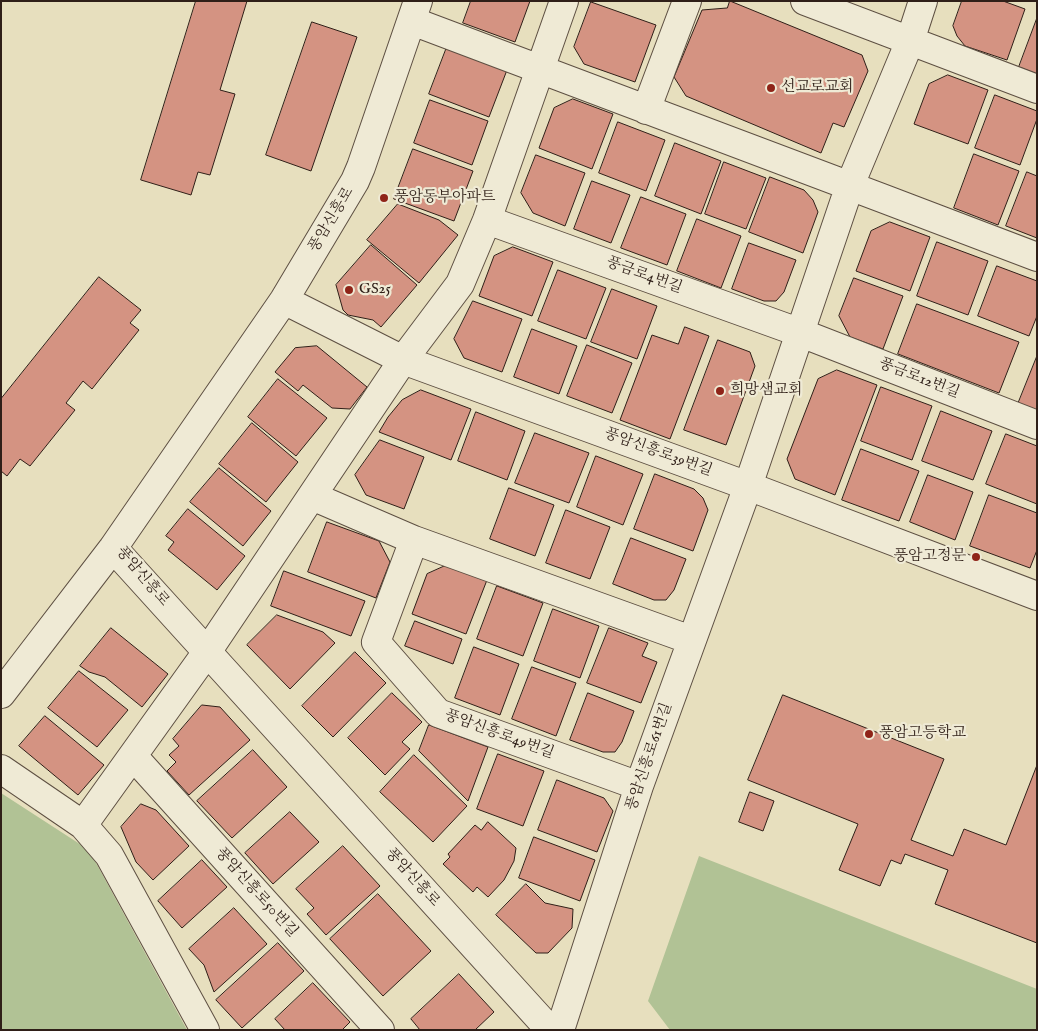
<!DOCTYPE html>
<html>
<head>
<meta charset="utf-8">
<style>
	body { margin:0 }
	#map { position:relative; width:1038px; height:1031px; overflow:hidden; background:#e7dfbe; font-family:"IM FELL English",serif }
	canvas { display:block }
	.frame { position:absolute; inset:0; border:2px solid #2f1f18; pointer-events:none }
</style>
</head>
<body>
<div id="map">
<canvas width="1038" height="1031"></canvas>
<div class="frame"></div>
</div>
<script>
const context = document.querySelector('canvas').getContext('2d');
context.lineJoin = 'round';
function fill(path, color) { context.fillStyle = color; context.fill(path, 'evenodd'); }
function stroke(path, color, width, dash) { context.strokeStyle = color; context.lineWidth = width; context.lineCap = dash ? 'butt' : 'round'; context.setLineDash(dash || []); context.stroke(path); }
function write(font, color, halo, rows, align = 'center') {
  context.font = font + ' "IM FELL English","Noto Serif KR",serif'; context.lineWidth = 4.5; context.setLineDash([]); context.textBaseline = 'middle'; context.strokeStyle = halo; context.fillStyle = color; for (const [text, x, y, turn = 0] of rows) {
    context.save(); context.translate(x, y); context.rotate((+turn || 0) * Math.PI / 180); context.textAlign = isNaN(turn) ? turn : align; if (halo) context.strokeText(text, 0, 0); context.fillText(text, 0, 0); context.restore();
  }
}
const green = new Path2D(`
	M1 793 89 850 187 1030H1Z
	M699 856 1037 989V1030H670L648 1001Z`);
const building = new Path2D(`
	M196 1H247L220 90 235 94 210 175 198 172 191 195 141 180Z
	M471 1H530L515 42 463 23Z
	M730 1 862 55 868 71 844 127 833 123 821 153 686 96 674 77 702 10 727 8Z
	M962 1H1003L1025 9 1007 60 965 46 957 36 953 26Z
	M591 2 656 25 635 82 584 64 574 47Z
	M1037 18V74L1019 67Z
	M312 22 357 37 311 171 266 155Z
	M447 47 507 70 489 117 429 94Z
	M948 75 988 90 968 144 914 124 929 84Z
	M995 95 1037 111V119L1020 165 975 148Z
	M573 99 613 114 592 169 539 148 554 108Z
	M430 100 488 121 472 165 414 143Z
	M618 122 665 140 646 191 599 173Z
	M675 143 721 161 701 214 655 196Z
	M413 149 473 171 454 221 394 199Z
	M974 154 1019 171 998 225 954 208Z
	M536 155 585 173 565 226 533 213 521 193Z
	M724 162 766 178 746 229 705 214Z
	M1027 172 1037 176V238L1006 226Z
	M770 177 804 190 813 200 818 212 803 253 749 232Z
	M592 181 630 195 611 243 574 229Z
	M641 197 686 214 667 265 621 248Z
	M398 204 439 220 458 235 419 283 367 240Z
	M697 219 741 236 721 288 677 271Z
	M890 222 930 237 910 291 856 271 871 231Z
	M937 242 988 261 968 315 917 296Z
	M749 243 796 260 784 292 776 301H764L732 289Z
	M371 245 417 285 381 327 373 320 348 315 343 310 336 285Z
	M513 247 553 262 532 316 479 296 494 256Z
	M997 266 1037 281V316L1029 336 978 316Z
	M558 270 606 288 586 339 538 321Z
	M99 277 141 310 130 323 139 330 92 389 83 381 66 403 75 410 30 466 20 459 7 476 1 471V399Z
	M854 278 903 296 883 349 850 337 839 316Z
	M612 289 657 306 637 359 591 342Z
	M473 301 522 319 502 372 464 358 454 339Z
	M917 304 1019 342 999 393 898 354Z
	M685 327 709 336 670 439 620 420 652 335 678 344Z
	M532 329 577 346 559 394 514 377Z
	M718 340 750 352 755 366 726 445 684 430Z
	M587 345 632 363 612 413 567 396Z
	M317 346 367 387 350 409 332 408 303 385 298 391 275 372 295 348Z
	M1037 356V411L1018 404Z
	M837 370 877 385 835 495 795 479 787 459 818 379Z
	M278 379 327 418 296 456 248 417Z
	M881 387 932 406 912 460 861 441Z
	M421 390 471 409 451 460 379 432 388 417 402 400Z
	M941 411 992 431 973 480 922 461Z
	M476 412 525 431 507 480 458 461Z
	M252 423 298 462 266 502 219 464Z
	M535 433 589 453 569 503 515 483Z
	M1006 434 1037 446V504L986 484Z
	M380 440 424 457 404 509 366 495 355 475Z
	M861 449 919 471 899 521 842 500Z
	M596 456 643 474 623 525 577 507Z
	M219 468 271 511 243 546 190 502Z
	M655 474 694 489 703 498 708 510 693 551 634 529Z
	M928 475 973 492 955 540 910 522Z
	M509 488 554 505 535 556 490 539Z
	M989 495 1037 513V550L1030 568 970 546Z
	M188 509 245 556 217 590 168 550 174 542 166 536Z
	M566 510 610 527 590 579 546 563Z
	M327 522 379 541 390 562 376 598 308 572Z
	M631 538 686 559 674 590 666 600H654L613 584Z
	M447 565 487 580 466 634 412 614 427 574Z
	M284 571 365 601 351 636 271 606Z
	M497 586 543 603 523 656 477 639Z
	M553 609 599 626 580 678 534 661Z
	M277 615 323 632 335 643 290 689 247 645Z
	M415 621 462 639 453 664 405 646Z
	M111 628 168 674 142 707 105 677 89 672 80 666Z
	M609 628 648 643 642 656 657 662 641 703 587 683Z
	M474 647 519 664 500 715 455 698Z
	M355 652 386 683 333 737 302 706Z
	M532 667 576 683 556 736 512 719Z
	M79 671 128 710 97 747 48 708Z
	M392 693 422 722 402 742 410 749 385 775 348 738Z
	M588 693 634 711 622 742 615 752H603L570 740Z
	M783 695 944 759 911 840 953 856 964 829 1006 845 1037 765V943L935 904 948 870 905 854 901 864 891 860 880 886 839 870 858 824 748 780Z
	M202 705 220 707 250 740 189 795 167 771 176 762 169 755 179 746 173 739Z
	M45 716 104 765 78 795 19 746Z
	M429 725 488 747 468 801 419 751Z
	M253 750 287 787 232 838 197 801Z
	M498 754 544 771 523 826 477 809Z
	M414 755 467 806 433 842 380 792Z
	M557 780 604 798 613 811 597 852 538 830Z
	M750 792 774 801 763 831 739 822Z
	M141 804 156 810 189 846 153 880 136 862 121 827Z
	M290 812 319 842 273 884 245 853Z
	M488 822 516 848 514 861 504 880 488 897 477 887 473 892 443 864 450 857 448 854 475 825 481 830Z
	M534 837 595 860 580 901 519 878Z
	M343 846 380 886 326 935 307 914 314 908 296 889Z
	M202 860 227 887 182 928 158 901Z
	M526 884 545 903 573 909 572 928 548 953H536L496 915Z
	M378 894 431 951 383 996 330 939Z
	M234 908 267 944 214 992 204 965 189 949Z
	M278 943 304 971 242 1028 216 1000Z
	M459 974 494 1012 475 1030H420L411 1019Z
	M313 983 350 1022 342 1030H285L275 1019Z`);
const street = new Path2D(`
	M805 1 1037 89
	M412 21C619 101 829 177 1037 257
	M646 110 687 1
	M487 220 801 333 1037 425
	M284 300 403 360 748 486 1037 596
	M312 496 414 540 376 642 438 713 639 786
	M414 540 691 640
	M113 548 550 1030
	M1 694 113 548 284 300 355 181 361 167 418 1
	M133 756 380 1030
	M1 769 83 825
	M205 1030 109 855 83 825 207 652 403 360 460 284 487 220 564 1
	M560 1030 639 786 748 486 850 185 910 41 923 1`);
const markers = [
	[771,88,5,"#8f2418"],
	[384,198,5,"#8f2418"],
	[349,290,5,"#8f2418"],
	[720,391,5,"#8f2418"],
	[976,557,5,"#8f2418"],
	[869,734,5,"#8f2418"]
];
const poiNames = [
	["선교로교회",781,88],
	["풍암동부아파트",394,198],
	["GS25",359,290],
	["희망샘교회",730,391],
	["풍암고정문",966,557,"right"],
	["풍암고등학교",879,734]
];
const streetNames = [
	["풍암신흥로",332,220,-59],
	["풍금로4번길",644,276,20],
	["풍금로12번길",919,379,21],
	["풍암신흥로39번길",658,453,20],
	["풍암신흥로",142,577,50],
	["풍암신흥로49번길",499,735,20],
	["풍암신흥로61번길",650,757,-71],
	["풍암신흥로",412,878,48],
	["풍암신흥로50번길",256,893,48]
];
fill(green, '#b1c295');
fill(building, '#d49382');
stroke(building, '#2f1f18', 1);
stroke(street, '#5d4f42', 30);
stroke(street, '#efead5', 28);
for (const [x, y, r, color] of markers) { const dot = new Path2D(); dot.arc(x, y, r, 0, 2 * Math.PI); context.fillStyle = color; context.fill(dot); stroke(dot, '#efead5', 2); }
write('15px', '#2f1f18', '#efead5', poiNames, 'left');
write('15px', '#2f1f18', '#efead5', streetNames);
</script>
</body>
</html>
